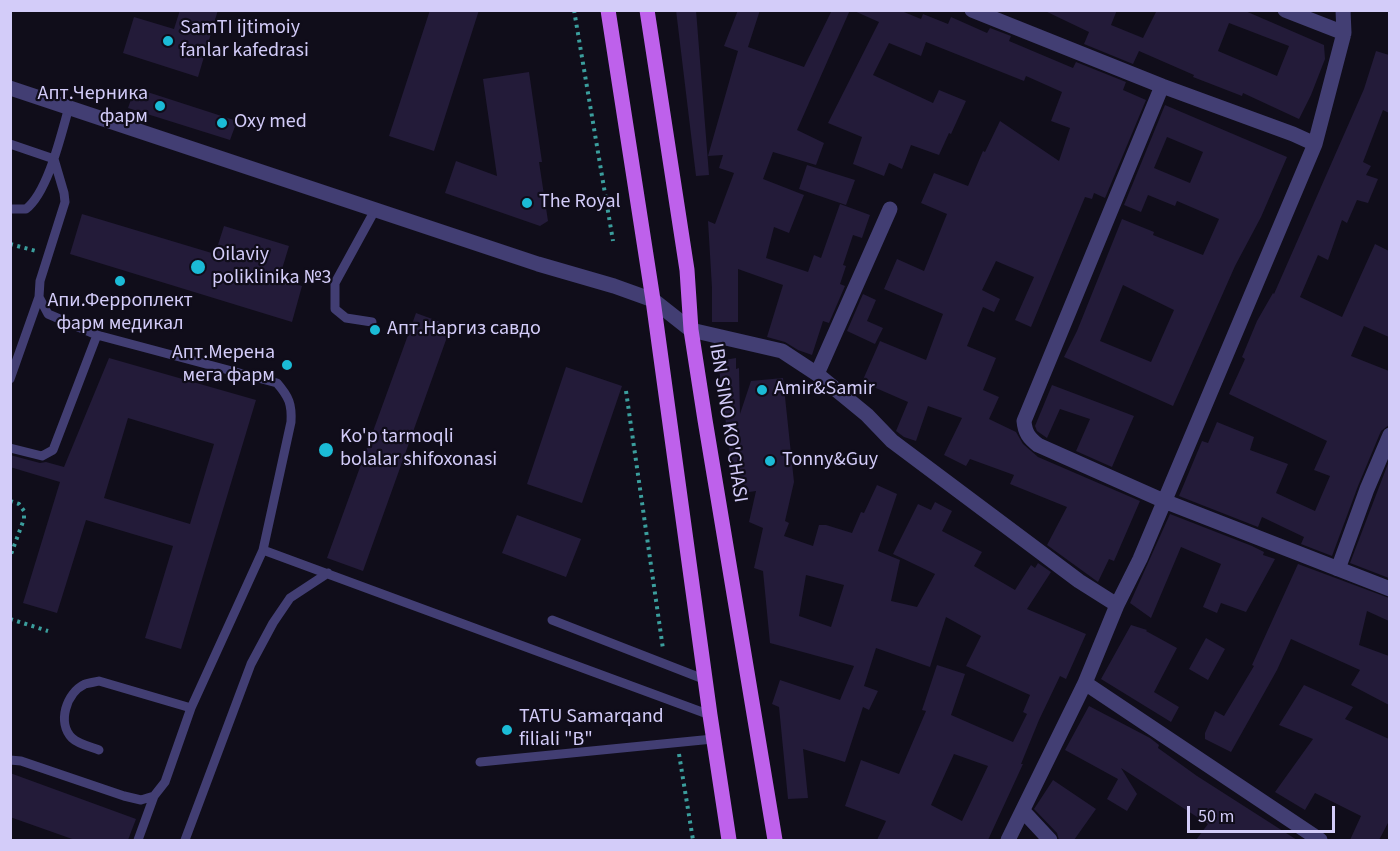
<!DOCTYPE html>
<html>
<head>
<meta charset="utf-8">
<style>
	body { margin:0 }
	#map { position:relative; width:1400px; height:851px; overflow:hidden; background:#100d1a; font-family:"Source Sans 3",sans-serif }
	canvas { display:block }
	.frame { position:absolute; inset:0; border:12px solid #d3ccf9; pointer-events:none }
	.scale { position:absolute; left:1187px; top:806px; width:148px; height:27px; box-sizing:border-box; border:3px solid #d3ccf9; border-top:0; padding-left:8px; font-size:18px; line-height:21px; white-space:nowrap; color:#d3ccf9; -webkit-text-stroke:4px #100d1a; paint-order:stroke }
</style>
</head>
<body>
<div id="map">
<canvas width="1400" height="851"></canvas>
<div class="frame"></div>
<div class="scale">50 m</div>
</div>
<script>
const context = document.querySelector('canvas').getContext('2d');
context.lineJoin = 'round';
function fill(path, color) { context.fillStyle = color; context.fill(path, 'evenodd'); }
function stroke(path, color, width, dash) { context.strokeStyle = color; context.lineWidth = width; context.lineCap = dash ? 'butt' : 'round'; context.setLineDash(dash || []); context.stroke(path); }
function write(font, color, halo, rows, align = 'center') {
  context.font = font + ' "Source Sans 3",sans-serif'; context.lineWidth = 4.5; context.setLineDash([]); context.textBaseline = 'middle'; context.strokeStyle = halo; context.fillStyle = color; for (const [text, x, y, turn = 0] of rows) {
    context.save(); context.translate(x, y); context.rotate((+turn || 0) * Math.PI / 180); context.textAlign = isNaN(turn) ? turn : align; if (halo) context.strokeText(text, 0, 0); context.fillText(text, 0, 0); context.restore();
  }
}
const building = new Path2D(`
	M180 10H218L198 77 123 53 134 17 174 29Z
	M430 10H479L434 151 389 136Z
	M676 10H696L709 175 696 176Z
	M738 10H760L748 47 804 67 832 10H850L797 130 824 143 816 165 773 152 763 179 804 195 789 233 774 227 766 258 808 272 814 255 821 258 840 204 870 215 862 238 853 235 843 265 846 266 840 284 845 286 829 323 823 321 812 355 798 350 785 342 767 337 783 285 738 269V322H712V288L708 221 715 224 734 173 719 168 723 155 708 156 738 51 724 46Z
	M852 10H899L921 19 923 14 948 24 951 17 987 33 990 28 1011 36 1009 41 1073 68 1076 62 1126 82 1123 90 1146 100 1105 198 1094 193 1092 199 1085 197 1031 327 1015 320 1034 277 996 261 982 290 1000 299 994 312 983 307 967 346 996 358 983 390 999 397 989 419 1016 432 1023 444 1038 457 1140 501 1114 561 1109 559 1098 582 1047 545 1067 507 1010 484 1014 475 970 459 966 466 944 455 962 418 928 406 916 441 904 437 896 431 908 402 862 382 880 341 926 360 943 314 884 289 897 259 924 271 947 214 921 203 934 173 968 186 983 151 985 152 1000 121 1059 161 1070 128 1051 121 1062 92 1026 76 1024 81 926 42 921 56 889 43 873 75 933 103 939 90 966 101 951 134 949 133 939 155 911 145 902 169 889 163 884 176 853 164 862 137 828 123 879 22Z
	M1043 10H1117L1111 25 1143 38 1157 10H1243L1324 45 1325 59 1311 95 1299 119 1243 93 1242 96 1193 77 1194 75 1139 51 1133 64 1084 44 1089 32ZM1229 23 1289 46 1277 76 1218 51Z
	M1376 51 1389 55V113L1383 110 1363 162 1371 166 1366 175 1378 179 1368 203 1357 200 1347 223 1342 220 1328 260 1318 255 1300 297 1342 317 1375 244 1389 251V337L1364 326 1351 356 1389 371V425L1381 431 1358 486 1332 556 1301 544 1304 537 1262 517 1258 527 1179 496 1202 441 1208 443 1217 422 1254 437 1250 450 1288 464 1276 493 1315 511 1330 476 1314 470 1327 441 1229 394 1245 359 1242 357 1257 321 1273 293 1274 294 1364 89Z
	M529 72 542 162H539L548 221 540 226 445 193 456 161 497 176 483 79Z
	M135 88 237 121 230 140 128 108Z
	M1165 105 1287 157 1261 217 1235 266 1173 406 1064 357 1077 331 1122 219 1154 232 1153 235 1203 255 1219 219 1177 201 1175 206 1148 195 1141 212 1124 205ZM1167 137 1203 152 1190 183 1154 168ZM1123 285 1174 310 1151 362 1100 341Z
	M807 165 855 180 846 205 799 189Z
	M82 214 215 254 224 226 289 246 279 279 302 286 292 322 70 254Z
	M863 294 876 300 867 321 883 328 875 344 847 331Z
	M416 313 451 326 363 571 327 558Z
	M109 358 256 400 181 649 145 638 173 546 86 520 57 613 23 603 60 482 10 467V455L40 463 46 462 64 467ZM128 418 214 444 190 524 104 498Z
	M736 358V369L739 368 740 414 751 381 783 378 794 482 785 521 789 523 784 536 813 546 819 525H826L852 533 861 512 864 513 877 485 897 494 878 551 900 560 891 601 917 607 935 574 893 554 918 504 931 510 935 502 952 511 942 531 982 552 974 566 1015 590 1031 565 1035 568 1038 563 1051 572 1027 609 1086 634 1066 679 1060 676 1039 720 1021 764H1023L988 840H877L886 821 845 806 861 760 899 774 926 711 922 710 937 665 965 674 951 715 1013 742 1027 714 1023 712 1030 695 966 666 981 636 946 617 930 667 876 648 864 686 878 691 869 710 863 707 845 762 803 749 808 798 788 799 779 707 772 704 780 680 840 700 854 666 770 643 763 571 754 568 763 528 749 522 756 491 735 494 718 361ZM806 575 844 585 831 627 799 616ZM954 754 988 766 962 821 931 805Z
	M566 367 622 386 582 503 527 484Z
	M1052 385 1134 416 1112 467 1076 451 1090 419 1060 409 1047 438 1037 431 1035 426Z
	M1389 461V578L1350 563Z
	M1170 514 1252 546 1264 552 1263 555 1275 559 1246 612 1221 603 1217 613 1203 607 1221 564 1181 547 1151 618 1130 603Z
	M517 515 581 539 566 577 502 553Z
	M1298 564 1389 598V621L1367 611 1359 645 1389 656V705L1351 685 1360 670 1291 639 1277 670 1231 752 1205 739V733L1215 711 1224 716 1254 666 1252 665Z
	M1131 625 1147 630 1146 631 1177 648 1154 692 1179 707 1171 722 1101 679Z
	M1206 638 1225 649 1208 680 1189 669Z
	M1304 685 1353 707 1345 719 1389 739V821L1379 840H1350L1361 816 1315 793 1305 810 1275 792 1313 739 1279 725Z
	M1089 706 1150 738 1159 745 1158 748 1197 776 1297 840H1196L1208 824 1121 768 1137 794 1127 811 1107 799 1118 779 1065 750Z
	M10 773 136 819 128 840H75L10 817Z
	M1053 780 1096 809 1074 840H1059L1057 833 1034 809Z`);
const path = new Path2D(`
	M574 10 613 241
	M10 244 36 251
	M626 391 663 649
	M10 501 19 504 24 511V519L10 557
	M10 619 48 631
	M679 754 693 840`);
const lane = new Path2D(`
	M10 144 54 159
	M10 209H26C48 192 61 135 69 107
	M372 322 346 318 335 309V283L375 210
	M10 379 39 297
	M10 448 42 456 53 450 97 335
	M263 550 710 715
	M552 620 706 680
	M99 750C91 747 78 744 72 738 57 723 66 693 85 684 89 683 95 682 99 681L191 708
	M10 760 21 761 124 796 141 800 154 796 165 782 191 708 263 550 291 422C292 404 289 397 277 383L97 335 48 314 39 297 40 281 65 202 64 193 54 159
	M480 762 713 739
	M138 840 154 796
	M185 840 251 664 273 623 290 598 328 573`);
const street = new Path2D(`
	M972 10 1162 86 1293 134 1315 144 1140 559 1117 605 1085 683 1008 840
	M1285 10 1344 33 1315 144
	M1343 10 1344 33
	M1162 86 1024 421C1025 433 1029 438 1038 445L1164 501 1390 589
	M10 88 538 264 614 286 653 300 691 330 782 351 817 374 867 415 892 441 1079 581 1117 605
	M817 374 890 209
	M1338 569 1367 489 1390 435
	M1085 683 1320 840
	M1023 811 1050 840`);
const primary = new Path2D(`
	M608 10 653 300 710 715 729 840
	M647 10 687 270 691 330 705 420 775 840`);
const markers = [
	[168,41,6,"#1bbbd6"],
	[160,106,6,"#1bbbd6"],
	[222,123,6,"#1bbbd6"],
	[527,203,6,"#1bbbd6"],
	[198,267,8,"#1bbbd6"],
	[120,281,6,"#1bbbd6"],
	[375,330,6,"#1bbbd6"],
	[287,365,6,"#1bbbd6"],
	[762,390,6,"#1bbbd6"],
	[326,450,8,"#1bbbd6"],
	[770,461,6,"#1bbbd6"],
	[507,730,6,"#1bbbd6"]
];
const poiNames = [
	["SamTI ijtimoiy",180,29],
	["fanlar kafedrasi",180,52],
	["Апт.Черника",148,95,"right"],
	["фарм",148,118,"right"],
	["Oxy med",234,123],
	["The Royal",539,203],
	["Oilaviy",212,256],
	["poliklinika №3",212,279],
	["Апи.Ферроплект",120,302,"center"],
	["фарм медикал",120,325,"center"],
	["Апт.Наргиз савдо",387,330],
	["Апт.Мерена",275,354,"right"],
	["мега фарм",275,377,"right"],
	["Amir&Samir",774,390],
	["Ko'p tarmoqli",340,438],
	["bolalar shifoxonasi",340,461],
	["Tonny&Guy",782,461],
	["TATU Samarqand",519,718],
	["filiali \"B\"",519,741]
];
const streetNames = [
	["IBN SINO KO'CHASI",727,423,81]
];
fill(building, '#231b39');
stroke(path, '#3b9e9d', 4, [3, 4.5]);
stroke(lane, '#423e73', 9);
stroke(street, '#423e73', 15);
stroke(primary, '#be61eb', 15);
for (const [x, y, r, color] of markers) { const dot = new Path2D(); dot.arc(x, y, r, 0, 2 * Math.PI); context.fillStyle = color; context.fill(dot); stroke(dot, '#100d1a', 2); }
write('20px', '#d3ccf9', '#100d1a', poiNames, 'left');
write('20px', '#d3ccf9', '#100d1a', streetNames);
</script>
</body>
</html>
